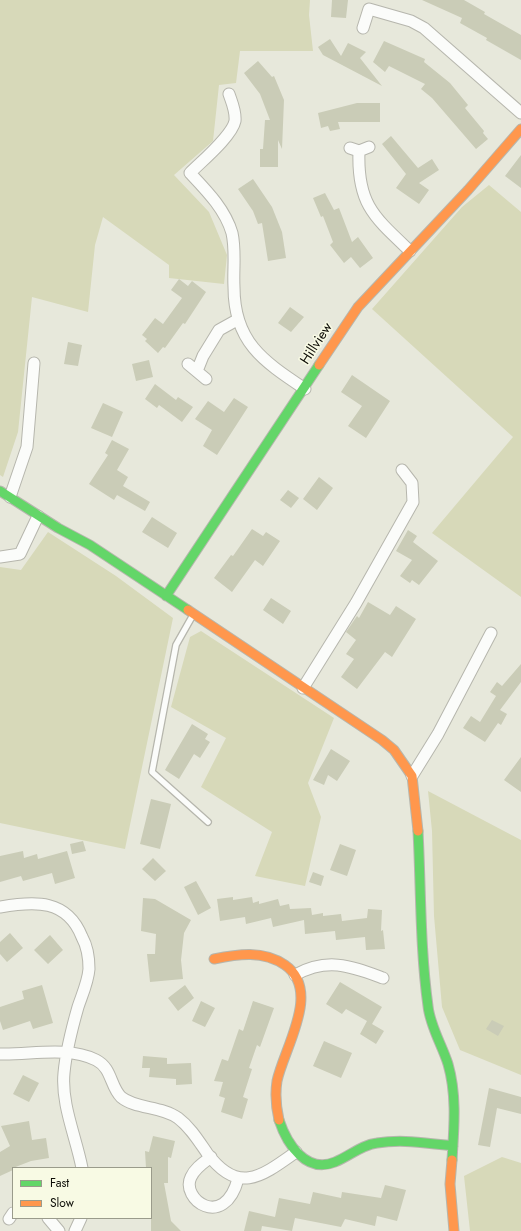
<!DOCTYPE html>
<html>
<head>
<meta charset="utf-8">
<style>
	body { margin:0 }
	#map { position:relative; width:521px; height:1231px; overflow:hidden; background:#e7e8db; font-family:Jost,sans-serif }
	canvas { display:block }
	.legend { position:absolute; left:12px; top:1167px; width:140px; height:52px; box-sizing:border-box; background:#f8fae4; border:1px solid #9a9b8b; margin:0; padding:5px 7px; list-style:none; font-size:12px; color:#0c0c06 }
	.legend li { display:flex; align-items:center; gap:8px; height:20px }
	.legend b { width:20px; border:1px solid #9a9b8b }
</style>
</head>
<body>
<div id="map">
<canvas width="521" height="1231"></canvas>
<ul class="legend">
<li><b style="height:5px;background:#63d668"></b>Fast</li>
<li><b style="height:5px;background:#ff974d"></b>Slow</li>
</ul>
</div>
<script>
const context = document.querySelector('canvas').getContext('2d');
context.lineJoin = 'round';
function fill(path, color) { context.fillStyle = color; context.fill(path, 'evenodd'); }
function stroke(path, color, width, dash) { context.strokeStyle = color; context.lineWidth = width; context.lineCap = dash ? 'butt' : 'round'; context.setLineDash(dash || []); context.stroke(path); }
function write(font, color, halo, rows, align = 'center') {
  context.font = font + ' Jost,sans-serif'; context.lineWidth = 3; context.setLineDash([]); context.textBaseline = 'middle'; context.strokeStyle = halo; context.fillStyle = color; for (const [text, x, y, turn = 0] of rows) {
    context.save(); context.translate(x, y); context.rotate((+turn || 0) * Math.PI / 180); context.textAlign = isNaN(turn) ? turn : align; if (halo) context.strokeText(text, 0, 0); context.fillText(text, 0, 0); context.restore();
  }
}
const green = new Path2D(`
	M0 0H310L309 15 313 51H240L236 83 219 85 213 141 174 175 209 212 227 255 224 284 169 278V265L103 217 95 245 88 312 32 297 18 432 3 477 0 475Z
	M489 185 521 212V597L432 533 513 437 372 309 462 207Z
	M48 532 116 576 173 618 125 849 0 823V567L21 570Z
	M201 631 334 718 308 783 321 817 305 886 255 876 272 832 201 787 226 738 171 707 190 637Z
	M428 791 521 840V1075L460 1050 442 1007 434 916 432 831Z
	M502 1157 521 1163V1231H470L464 1176Z`);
const building = new Path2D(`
	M332 0H348L346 18 331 17Z
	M422 0H464L485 12 484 14 521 35V60L486 40 487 38 460 23 462 18Z
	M330 39 341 56 348 43 366 52 360 58 382 86 323 55 318 47Z
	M384 41 425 59 424 62 450 83 468 105 465 108 484 131 483 133 488 139 476 149 432 98 421 89 425 84 389 66 385 72 373 62Z
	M258 61 272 77 274 76 284 100 282 149 278 140V167H260V149H263L265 120H270L260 94 244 73Z
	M357 103H380V122H338L340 129 330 131 328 126 321 128 318 113Z
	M391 136 418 168 432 159 439 170 419 183 429 190 419 204 396 188 406 174 382 144Z
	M521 155V188L505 176Z
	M253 179 272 207 282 232 286 258 268 261 262 223 258 224 253 211 238 189Z
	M325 193 334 210 339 208 352 242 358 237 373 258 360 268 351 257 344 263 330 245 333 242 323 216 321 217 313 198Z
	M179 279 188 286 192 281 206 292 185 324 183 323 165 348 163 347 158 353 145 341 147 339 142 335 155 318 163 324 182 298 171 290Z
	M290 307 304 317 291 332 278 323Z
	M68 342 82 345 78 366 64 364Z
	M149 360 153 377 136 381 132 364Z
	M352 375 390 401 366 438 348 426 362 406 341 392Z
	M155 384 176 400 178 397 193 407 182 422 159 405 157 408 145 399Z
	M234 398 248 407 217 455 203 446 212 430 195 419 208 401 224 412Z
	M103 403 123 412 112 437 91 428Z
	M112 440 129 449 117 470 128 477 123 486 150 502 145 511 117 495 114 500 89 484 108 455 105 453Z
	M319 477 333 488 317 510 303 499Z
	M288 490 299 498 291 508 280 500Z
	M152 517 177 533 168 548 142 532Z
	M252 529 263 536 266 532 280 541 263 566 255 560 232 592 214 578 231 555 233 556Z
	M408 530 417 536 413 542 438 561 419 585 412 580 410 583 400 576 412 560 396 551Z
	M271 598 291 611 283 624 263 610Z
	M368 602 390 615 396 606 416 619 392 657 385 652 357 689 341 677 354 659 346 654 356 640 346 632 357 616 359 618Z
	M521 664V682L500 710 507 714 501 725 498 723 485 742 463 728 471 716 480 722 496 696 490 692 497 682 502 686Z
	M192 724 208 734 205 739 210 742 200 758 194 754 179 779 165 770Z
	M331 749 350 761 337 781 328 775 324 785 313 780Z
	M521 757V792L504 780Z
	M151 799 171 804 160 849 140 844Z
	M83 841 86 851 72 854 70 844Z
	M340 844 356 850 347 876 330 870Z
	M23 851 24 858 37 854 38 859 67 851 75 878 55 884 52 873 23 881 21 876 0 882V856Z
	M153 858 166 871 155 881 142 869Z
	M313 872 324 876 321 886 309 882Z
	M196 881 211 908 198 915 184 887Z
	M233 897V900L252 897 253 903 259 901V904L278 899 280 906 289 904 290 909 311 908 312 915 323 913V916L341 914 342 921 367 918 368 909 382 910 381 931 383 930 385 949 366 950 365 937 336 940 335 931 305 934 304 920 273 927 271 918 246 924 245 917 220 921 217 899Z
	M143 898 155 899 191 920 184 933 181 960 183 979 150 982 147 954H155L156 934 141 931Z
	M10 933 23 948 7 962 0 954V942Z
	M50 935 63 950 48 964 34 950Z
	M340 982 382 1007 372 1024 384 1031 376 1044 360 1034 367 1021 346 1009 342 1014 326 1004Z
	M42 985 53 1023 33 1029 30 1021 3 1030 0 1021V1007L24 999 22 991Z
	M185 985 194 998 178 1011 168 998Z
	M201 1001 215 1008 205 1027 192 1021Z
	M253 1001 274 1008 260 1047 257 1045 249 1068 252 1069 243 1097 248 1099 242 1119 221 1112 225 1098 219 1096 223 1082 214 1081 222 1059 228 1061 239 1029 243 1031Z
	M492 1020 504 1026 498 1036 486 1029Z
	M324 1041 352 1053 341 1078 313 1066Z
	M143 1056 167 1058V1064L191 1063 192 1084 176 1085V1079L149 1077 150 1068H142Z
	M23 1075 39 1083 29 1102 13 1094Z
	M489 1088 521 1097V1114L497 1108 490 1147 478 1145Z
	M29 1121 32 1140 46 1138 49 1158 31 1161 13 1168V1170L0 1176V1152L10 1146 1 1126Z
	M153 1136 175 1141 171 1158 168 1157V1183H164L171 1221 181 1231H151V1168H146L145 1151 149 1152Z
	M385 1185 406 1190 397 1221 377 1216 375 1226 345 1219 341 1227 295 1218 292 1231 262 1226 261 1231H244L249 1211 275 1217 279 1198 310 1204 313 1192 341 1198 342 1192 381 1198Z`);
const lane = new Path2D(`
	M193 615 176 645 152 772 208 822`);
const street = new Path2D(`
	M363 28 369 9 411 21 424 28 521 113
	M229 94C232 103 236 111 235 121 232 136 202 161 190 173 206 190 225 209 232 233 236 251 233 269 234 287 234 342 263 361 305 389
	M350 148 359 151 369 147
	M359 151C357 204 374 217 410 251
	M188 364 206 379
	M197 371 203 356 219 330 237 320
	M10 497 27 447 34 363
	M0 557 20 554 38 516
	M303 688 356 603 413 502 412 483 402 470
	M412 776 438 734 491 633
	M0 907C35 901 67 899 82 937 87 946 89 958 89 969 88 982 82 995 78 1007 72 1028 66 1051 64 1073 61 1104 76 1137 82 1168
	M295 975C328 957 350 966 383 978
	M0 1054C31 1055 67 1046 96 1060 112 1068 110 1086 121 1097 135 1109 162 1106 178 1118 190 1127 198 1140 207 1153 238 1195 261 1177 296 1152
	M211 1157C203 1163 195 1168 191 1177 180 1199 224 1231 238 1179
	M48 1218 59 1231
	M9 1219 13 1213
	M75 1231 81 1218`);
const fast = new Path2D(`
	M0 491 58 528 90 545 188 610
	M166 596 319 365
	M418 831C421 889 420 948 428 1006 430 1026 442 1045 448 1064 457 1095 454 1128 452 1160
	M279 1120C287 1144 306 1174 335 1162 350 1156 361 1145 377 1143 402 1139 428 1143 453 1146`);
const slow = new Path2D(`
	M319 365 358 307 468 190 521 129
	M188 610 382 740 394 750 412 776 418 831
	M214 959C238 954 263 950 285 965 322 991 284 1048 277 1081 275 1094 276 1107 279 1120
	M452 1160 450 1184 454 1231`);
const streetNames = [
	["Hillview",317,344,-57]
];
fill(green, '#d7d9b9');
fill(building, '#caccb7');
stroke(lane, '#b6b6ad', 8);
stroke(street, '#b6b6ad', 13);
stroke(fast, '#b6b6ad', 11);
stroke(slow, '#b6b6ad', 11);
stroke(lane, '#fbfcfa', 5.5);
stroke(street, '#fbfcfa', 11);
stroke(fast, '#63d668', 9);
stroke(slow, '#ff974d', 9);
write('14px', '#0c0c06', '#f8fae4', streetNames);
</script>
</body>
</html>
